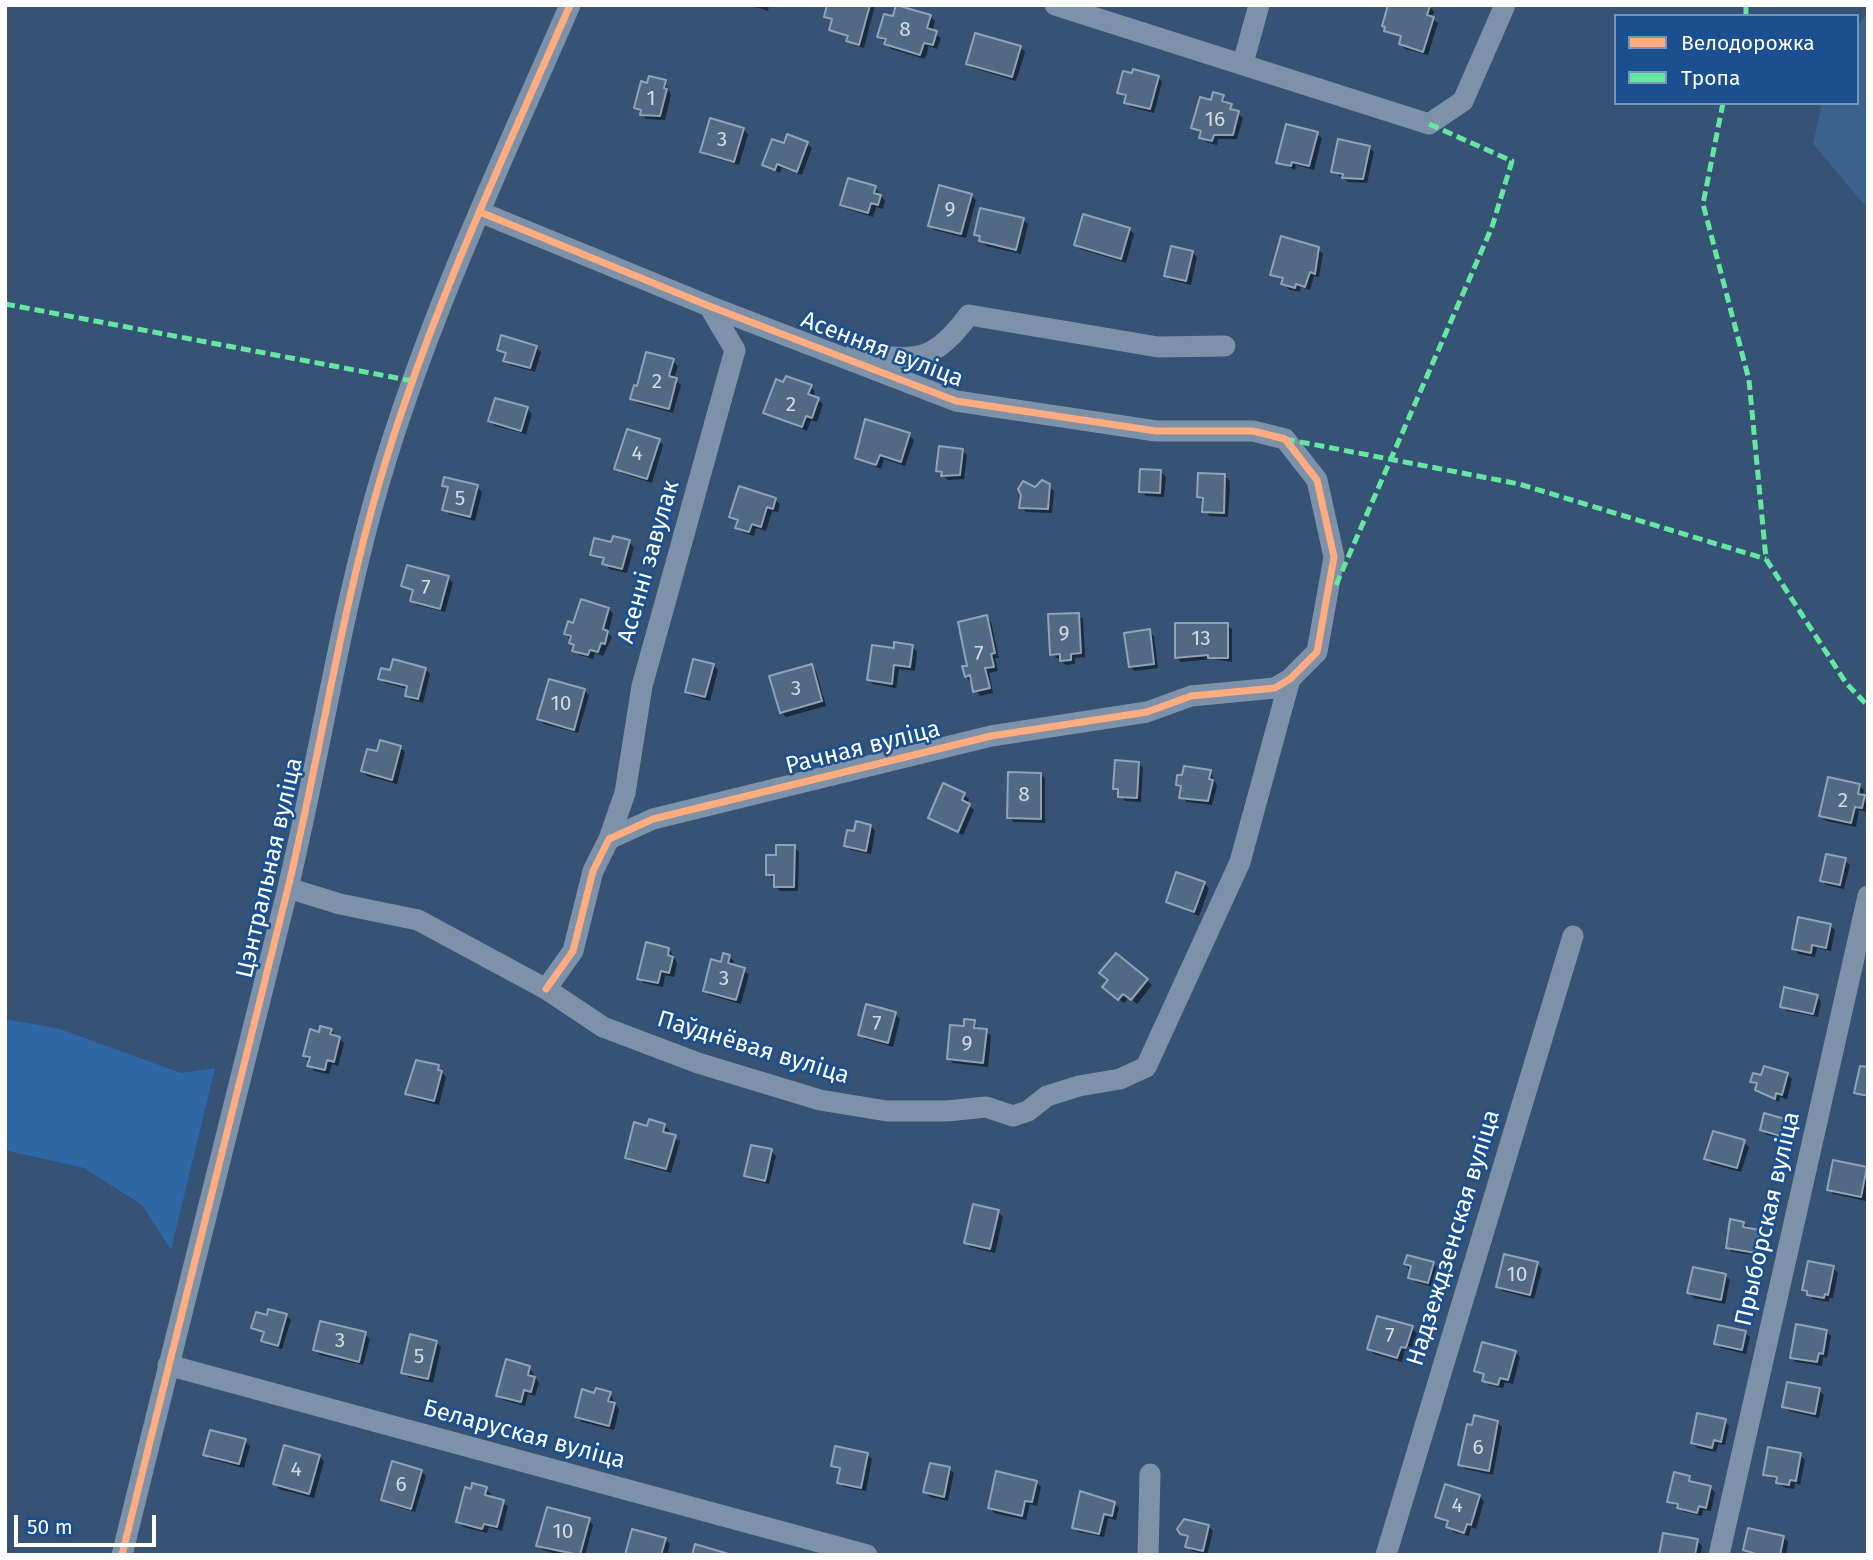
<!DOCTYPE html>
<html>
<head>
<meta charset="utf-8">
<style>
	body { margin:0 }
	#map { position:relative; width:1873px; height:1560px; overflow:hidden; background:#365274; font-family:"Fira Sans",sans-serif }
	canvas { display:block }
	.frame { position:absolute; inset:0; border:7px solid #fff; pointer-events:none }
	.legend { position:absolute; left:1614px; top:14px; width:245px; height:91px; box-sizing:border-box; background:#1b4f8f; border:2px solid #7695bc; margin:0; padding:9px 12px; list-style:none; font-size:21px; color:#fff }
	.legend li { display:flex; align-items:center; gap:14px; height:35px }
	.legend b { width:35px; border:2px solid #7695bc }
	.scale { position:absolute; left:14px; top:1515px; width:142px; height:32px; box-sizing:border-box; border:4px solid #fff; border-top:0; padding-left:9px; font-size:21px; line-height:24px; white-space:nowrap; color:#fff; -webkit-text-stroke:5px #1b4f8f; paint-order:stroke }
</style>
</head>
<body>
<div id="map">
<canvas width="1873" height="1560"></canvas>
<div class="frame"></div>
<ul class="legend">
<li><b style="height:9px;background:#ffac80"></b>Велодорожка</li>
<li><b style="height:9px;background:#66e7a1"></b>Тропа</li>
</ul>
<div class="scale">50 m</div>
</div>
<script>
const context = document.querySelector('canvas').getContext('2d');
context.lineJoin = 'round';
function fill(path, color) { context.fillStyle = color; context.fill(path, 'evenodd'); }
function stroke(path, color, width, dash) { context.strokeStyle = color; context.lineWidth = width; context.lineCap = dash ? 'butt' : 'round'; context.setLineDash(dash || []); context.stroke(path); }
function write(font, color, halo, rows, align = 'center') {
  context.font = font + ' "Fira Sans",sans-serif'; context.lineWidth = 5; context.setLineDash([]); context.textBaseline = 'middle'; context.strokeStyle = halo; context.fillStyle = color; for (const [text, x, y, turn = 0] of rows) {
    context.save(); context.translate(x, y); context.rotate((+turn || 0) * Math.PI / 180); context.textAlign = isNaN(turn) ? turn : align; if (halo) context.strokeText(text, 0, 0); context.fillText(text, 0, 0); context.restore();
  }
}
const green = new Path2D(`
	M5 1019 60 1029 181 1073 215 1068 171 1250 142 1205 84 1168 5 1150Z`);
const water = new Path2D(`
	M1868 12V209L1813 144 1822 103H1857V26Z`);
const shadow = new Path2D(`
	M749 5H769L768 11Z
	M829 5H875L864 48 853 45 849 38 831 30 833 22 826 16Z
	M1390 5 1430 7 1434 12 1432 18 1438 23 1428 55 1405 49 1400 44 1402 38 1386 30 1384 26Z
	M930 16 935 21 932 32 941 38 937 49 929 46 925 59 891 49 879 36Z
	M1020 47 1025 52 1016 81 973 68 968 63Z
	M1158 77 1162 82 1154 113 1131 107 1126 102 1127 98 1119 93Z
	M665 82 671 95 665 120 646 119 636 108 649 85Z
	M1223 96 1227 104 1243 118 1237 139H1218L1217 145 1206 142 1202 134 1193 128 1212 102Z
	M743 129 748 134 739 165 707 156 702 151Z
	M1317 134 1322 138 1314 170 1296 165 1295 170 1278 162Z
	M807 143 812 148 802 175 782 168 780 173 764 165 785 145Z
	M1369 147 1374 152 1367 183 1348 182 1333 171Z
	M875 187 885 201 883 209 876 207 873 217 847 209 842 205Z
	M971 195 976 200 966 238 934 230 930 225Z
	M1023 220 1028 224 1021 254 986 246 976 234Z
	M1129 229 1134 234 1126 263 1080 249 1075 245Z
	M1318 249 1323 254 1319 277 1314 276 1310 290 1301 287 1300 292 1288 289 1284 281 1272 274Z
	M1192 252 1197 257 1191 285 1171 280 1166 276Z
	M536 348 541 352 535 372 510 365 505 360 507 355 499 349Z
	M673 361 678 366 674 379 681 385 673 413 637 403 632 398 638 388Z
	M811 387 815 392 813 397 823 404 817 422 811 420 807 431 765 412Z
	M527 409 532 414 526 434 495 426 490 421Z
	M909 435 914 440 905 466 884 459 881 469 857 458Z
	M659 441 663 445 652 483 621 473 616 468Z
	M962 450 967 455 964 479 948 480 938 471Z
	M1161 472 1166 477 1164 497 1146 496 1141 491Z
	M1225 476 1230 481 1228 517 1209 516 1199 497Z
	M444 485 477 487 482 492 475 521 449 514 444 509 449 490Z
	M1048 486 1054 491 1052 513 1026 512 1021 507Z
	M775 500 780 504 778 512 772 511 766 531 756 528 754 536 742 532 737 527 739 523 731 517Z
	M629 542 634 547 627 573 609 569 605 561 592 554 612 544Z
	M448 578 453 583 445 612 417 605 412 600 414 592 403 586Z
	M609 609 613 614 608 633 612 637 603 656 595 653 593 659 579 655 566 634Z
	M1078 615 1083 619 1085 657 1075 658V664L1066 665 1052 654Z
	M986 617 991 622 999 658H995L998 671 989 673 993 693 980 696 966 676Z
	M1227 625 1232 629V662L1212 659 1181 662 1177 657Z
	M1149 631 1154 636 1158 668 1135 671 1130 667Z
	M913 647 917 652 915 671 899 669 896 688 873 684 868 680 895 650Z
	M713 665 718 670 710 701 692 696 687 692Z
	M811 666 816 671 826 706 786 717 781 712Z
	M425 669 430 674 423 703 411 700 407 695 408 689 385 683 380 678 391 672Z
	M584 690 589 695 578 733 544 724 539 719Z
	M400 748 405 752 397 784 367 776 363 771 378 754Z
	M1139 763 1143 768 1141 802 1125 801 1115 788Z
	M1210 771 1217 786 1212 805 1186 802 1178 784Z
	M1041 774 1045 779V823L1014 822 1009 817Z
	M1859 785 1864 790 1863 797 1868 801V807L1867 812 1859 810 1856 827 1826 821 1821 816Z
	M964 795 969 799 967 804 974 810 963 835 930 818Z
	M871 826 875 831 871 854 851 850 846 846 855 833Z
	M794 847 799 852 798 891H780L775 886V879L767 874 778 857Z
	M1845 860 1850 865 1844 889 1826 885 1822 880Z
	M1204 883 1209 888 1199 916 1168 902Z
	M1830 925 1835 930 1831 951 1817 948 1815 957 1799 954 1794 949Z
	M669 949 677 963 674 977 665 975 663 987 644 983 639 978Z
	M729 957 734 961 732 966 749 974 741 1004 709 995 705 990Z
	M1147 980 1152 985 1137 1004 1129 997 1124 1003 1109 992Z
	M1817 996 1821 1001 1818 1017 1787 1011 1782 1006Z
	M895 1014 900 1019 893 1047 865 1039 860 1034Z
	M974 1022 979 1030 991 1035 988 1067 953 1063 948 1058 965 1028Z
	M331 1030 344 1043 338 1066 332 1064 329 1074 314 1071 305 1056 320 1034Z
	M438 1067 446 1077 439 1105 412 1098 407 1094Z
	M1868 1069V1099L1856 1093Z
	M1787 1074 1792 1079 1787 1099 1780 1097 1779 1102 1762 1094 1752 1081Z
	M1784 1120 1788 1125 1785 1139 1767 1135 1762 1130Z
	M664 1125 669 1130 668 1135 680 1141 671 1173 631 1162 626 1158Z
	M1744 1142 1749 1147 1741 1172 1711 1164 1706 1159Z
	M771 1151 776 1156 769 1184 751 1180 746 1175Z
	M1867 1169 1866 1201 1833 1194 1829 1190Z
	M998 1212 1003 1217 995 1253 970 1247 966 1243Z
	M1743 1223 1764 1236 1760 1256 1732 1252 1727 1247Z
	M1406 1264H1433L1438 1268 1433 1287 1415 1282Z
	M1537 1264 1542 1269 1534 1299 1503 1291 1498 1287Z
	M1833 1268 1838 1273 1833 1298H1829V1302L1813 1299 1804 1289Z
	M1725 1275 1730 1280 1725 1304 1694 1298 1689 1293Z
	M286 1315 291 1320 282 1349 268 1345 263 1340 265 1334 253 1328 268 1317Z
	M1412 1328 1417 1333 1411 1352 1405 1350 1402 1362 1374 1354 1369 1349Z
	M1826 1331 1831 1336 1827 1358 1823 1357 1822 1366 1796 1362 1791 1357Z
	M1745 1333 1750 1337 1746 1354 1721 1348 1716 1343Z
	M365 1334 370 1339 363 1365 320 1355 315 1350Z
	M436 1342 441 1347 433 1383 408 1377 403 1372Z
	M1515 1352 1520 1357 1513 1384 1505 1382 1503 1388 1489 1385 1485 1376 1476 1371Z
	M529 1367 539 1383 535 1396 528 1394 525 1406 503 1400 498 1395Z
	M1819 1390 1824 1395 1819 1418 1789 1411 1784 1407Z
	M610 1394 619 1410 614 1430 582 1422 577 1417 595 1395Z
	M1725 1421 1729 1426 1725 1445 1718 1444 1716 1452 1697 1448 1693 1443Z
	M1497 1422 1502 1427 1493 1475 1465 1469 1460 1464Z
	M245 1441 250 1446 244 1468 210 1459 205 1454Z
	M867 1454 872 1459 866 1491 844 1487 839 1482 841 1471 833 1466Z
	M1800 1455 1805 1460 1800 1485 1795 1483 1794 1489 1783 1487 1778 1481 1765 1474Z
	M319 1456 324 1461 314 1498 279 1489 275 1484Z
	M949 1469 954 1473 948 1501 930 1497 925 1492Z
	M421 1471 426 1476 415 1512 388 1504 383 1499Z
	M1689 1477 1693 1484 1710 1487 1715 1492 1711 1511 1703 1510 1702 1516 1684 1512 1669 1501Z
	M1036 1482 1041 1487 1037 1506 1030 1504 1026 1520 994 1513 990 1508Z
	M486 1489 491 1494 490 1498 508 1506 502 1531 489 1527 487 1533 463 1527 458 1522Z
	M1081 1493 1105 1498 1119 1508 1116 1520 1108 1518 1104 1537 1078 1532 1074 1527Z
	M1479 1496 1484 1501 1476 1529 1471 1527 1469 1536 1453 1532 1449 1524 1437 1517Z
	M589 1520 593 1525 585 1555H560L543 1550 538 1545Z
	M1208 1526 1213 1531 1207 1555 1192 1551 1187 1546 1189 1539 1181 1533Z
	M1783 1537 1788 1542 1786 1555H1750L1745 1550Z
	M665 1539 670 1544 667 1555H627Z
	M1697 1541 1702 1546 1700 1555H1661Z`);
const building = new Path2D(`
	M827 5H870L859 45 846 41 848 36 829 30 832 19 824 17Z
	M896 5 931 15 927 28 937 31 933 45 924 43 920 55 884 44 886 39 877 37 884 14 893 16Z
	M1388 5 1430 6 1427 15 1434 17 1423 52 1399 44 1401 36 1384 31 1385 27 1382 26Z
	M975 33 1021 46 1012 77 966 64Z
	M1133 69 1159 76 1150 109 1124 103 1126 95 1117 93 1123 71 1132 73Z
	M649 76 666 80 664 88 667 89 660 116 640 115 641 110 634 108 641 81 647 83Z
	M1213 92 1224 95 1222 101 1232 104 1230 109 1239 111 1233 135H1214L1212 141 1199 138 1201 131 1191 128 1200 97 1211 100Z
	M710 118 744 128 734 162 700 152Z
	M1286 124 1318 132 1309 166 1292 162 1291 166 1276 163Z
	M787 134 808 142 797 172 777 164 775 170 762 165 772 139 784 143Z
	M1338 139 1370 146 1363 179 1342 178 1343 174 1331 172Z
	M848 178 876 186 874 193 881 195 878 205 871 203 868 213 840 205Z
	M939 185 972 194 961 234 928 226Z
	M980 208 1024 218 1016 250 979 241 980 236 974 235Z
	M1083 214 1130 228 1121 259 1074 245Z
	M1281 236 1319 247 1315 274 1310 272 1305 287 1296 284 1295 288 1281 284 1283 278 1270 275Z
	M1171 246 1193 251 1186 281 1164 276Z
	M501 335 537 346 530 368 503 361 506 353 497 350Z
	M646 352 674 359 669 376 677 378 669 409 630 399 634 385 637 386Z
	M786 376 812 385 808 394 819 398 812 418 806 416 802 427 763 413 776 379 783 382Z
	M495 398 528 407 521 431 488 421Z
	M865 419 910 433 901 462 880 455 876 465 855 458Z
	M627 429 660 439 647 479 614 469Z
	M939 446 963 449 960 475 941 476 942 472 936 471Z
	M1140 469 1161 470 1160 493 1139 492Z
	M1198 473 1225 474 1224 513 1202 512 1203 498 1197 497Z
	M444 477 478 485 470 517 442 510 448 487 442 486Z
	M1042 480 1050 484 1048 509 1019 508 1021 495 1018 489 1023 481 1035 487Z
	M739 486 776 498 773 509 767 507 761 527 752 524 749 532 735 528 738 520 729 517Z
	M613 536 630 540 622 569 602 564 604 558 590 555 594 538 611 542Z
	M407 565 449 576 440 609 410 601 413 590 401 586Z
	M581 599 609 608 603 629 608 631 605 644 601 643 598 652 590 650 588 655 572 651 574 645 569 643 571 636 564 634 568 621 573 623Z
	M1079 613 1081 653 1071 654V660L1060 661V654L1050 655 1048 614Z
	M987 615 995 653 991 654 994 667 985 668 990 688 973 692 970 675 965 677 962 666H967L958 622Z
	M1175 623H1228V658H1208V655L1175 658Z
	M1150 629 1154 664 1129 667 1124 633Z
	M894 642 913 645 910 667 894 665 892 684 867 680 872 645 894 648Z
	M393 659 426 668 418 699 405 696 407 686 378 679 381 668 390 670Z
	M693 659 714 664 705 697 685 692Z
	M812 664 822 701 780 713 769 676Z
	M549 679 585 689 574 730 537 719Z
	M380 740 401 746 392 780 361 771 367 749 377 751Z
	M1115 760 1139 762 1137 798 1118 797V789H1113Z
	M1184 766 1211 770 1209 779 1213 780 1208 801 1179 798 1181 786 1176 785 1177 775H1182Z
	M1008 772 1041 773V819L1007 818Z
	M1828 777 1860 784 1858 794 1865 795 1862 808 1855 807 1851 823 1819 816Z
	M943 783 965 793 962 800 970 804 958 832 928 818Z
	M856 821 871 825 866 851 844 846 847 830 854 831Z
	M776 845H795L794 887H774V875H766V855H776Z
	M1826 854 1846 858 1840 885 1820 881Z
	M1176 872 1205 882 1194 912 1166 902Z
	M1798 917 1831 924 1826 948 1812 945 1811 953 1792 949Z
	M646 942 669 948 668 955 673 957 669 973 661 971 658 983 637 979Z
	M723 953 730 955 728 963 745 968 736 1000 703 991 711 959 721 962Z
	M1116 953 1148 979 1131 1000 1123 994 1118 1000 1102 987 1108 980 1099 973Z
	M1784 987 1818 995 1813 1014 1780 1007Z
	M866 1004 896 1012 888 1043 858 1035Z
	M964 1019 975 1020 974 1028 987 1029 983 1063 947 1059 950 1025 964 1026Z
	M320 1026 332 1029 330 1034 340 1037 334 1062 327 1060 325 1070 307 1066 310 1057 303 1056 310 1029 319 1032Z
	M416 1060 439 1065 438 1070 442 1071 434 1101 405 1094Z
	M1764 1066 1788 1073 1782 1095 1776 1093 1775 1099 1755 1090 1757 1083 1750 1082 1753 1073 1761 1075Z
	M1860 1066 1868 1067V1096L1854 1093Z
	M1764 1113 1785 1119 1780 1136 1760 1130Z
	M649 1119 665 1124 663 1132 676 1135 666 1169 625 1158 634 1122 647 1126Z
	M1713 1131 1745 1140 1737 1168 1704 1159Z
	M751 1145 772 1149 765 1181 744 1176Z
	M1833 1160 1867 1167 1861 1197 1827 1190Z
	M973 1204 999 1210 990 1249 964 1243Z
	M1730 1219 1744 1222 1743 1227 1760 1230 1756 1253 1726 1248Z
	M1504 1254 1538 1262 1530 1295 1496 1287Z
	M1407 1255 1434 1262 1428 1283 1408 1278 1411 1266 1404 1264Z
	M1808 1261 1834 1266 1828 1295 1825 1294 1824 1298 1807 1295V1291L1802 1290Z
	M1693 1267 1726 1274 1721 1300 1687 1293Z
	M268 1309 287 1314 278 1346 261 1341 264 1332 251 1328 256 1312 267 1315Z
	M1377 1316 1413 1326 1406 1348 1401 1347 1397 1358 1367 1349Z
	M320 1321 366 1332 359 1362 313 1350Z
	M1796 1324 1827 1330 1823 1354 1819 1353 1817 1362 1790 1358Z
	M1718 1325 1746 1331 1742 1350 1714 1344Z
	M410 1334 437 1341 428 1379 401 1373Z
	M1482 1342 1516 1351 1508 1380 1500 1378 1498 1385 1482 1381 1484 1374 1474 1371Z
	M506 1359 530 1366 528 1375 535 1377 531 1392 524 1390 521 1402 496 1396Z
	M1787 1382 1820 1388 1815 1414 1782 1407Z
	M596 1388 611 1392 608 1401 615 1403 609 1426 575 1417 582 1389 594 1393Z
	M1697 1413 1726 1419 1721 1442 1714 1440 1712 1448 1691 1443Z
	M1474 1415 1498 1421 1489 1471 1458 1465 1467 1424 1472 1425Z
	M210 1430 246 1439 239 1464 203 1455Z
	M284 1445 320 1455 309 1494 273 1484Z
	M835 1446 868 1453 861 1488 837 1483 840 1468 831 1466Z
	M1768 1447 1801 1453 1796 1481 1790 1480 1789 1485 1776 1483 1777 1477 1763 1475Z
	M392 1461 422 1470 411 1509 381 1500Z
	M930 1463 950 1467 944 1497 923 1492Z
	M996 1471 1037 1481 1032 1502 1025 1501 1022 1516 988 1508Z
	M1674 1472 1690 1476 1689 1481 1711 1486 1706 1508 1699 1506 1697 1513 1677 1508 1678 1504 1667 1502Z
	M472 1483 487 1487 485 1495 504 1500 497 1527 484 1524 482 1529 456 1522 465 1487 471 1489Z
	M1445 1484 1480 1495 1471 1525 1467 1524 1464 1533 1446 1527 1448 1521 1435 1517Z
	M1080 1491 1115 1502 1112 1516 1104 1514 1099 1534 1072 1528Z
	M547 1507 590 1518 580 1555 536 1546Z
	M1184 1519 1209 1525 1203 1551 1185 1547 1188 1536 1180 1534 1177 1529Z
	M1748 1528 1784 1536 1780 1555H1759L1743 1550Z
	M632 1529 666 1538 661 1555H625Z
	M1663 1533 1698 1539 1695 1555H1659Z
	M695 1544 732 1555H692Z`);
const minor = new Path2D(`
	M1055 5 1429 124 1463 101 1505 5
	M1243 63 1259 5
	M480 212 709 306 956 401 1156 431H1253L1285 439 1317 480 1334 557 1317 652 1290 679 1275 688 1191 696 1147 712 991 736 653 819 609 839 593 871 573 951 546 989
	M855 353C915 359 929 367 969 315L1158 347 1225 346
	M609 839 625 793 642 686 735 350 709 306
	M288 888 340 904 418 920 546 989 603 1027 698 1063 820 1100 887 1111H947L986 1107 1013 1116 1028 1111 1047 1096 1079 1086 1120 1079 1146 1067 1240 862 1290 679
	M168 1365 867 1555
	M122 1555C176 1334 233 1114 287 892 320 756 340 616 380 480 428 317 502 161 570 5
	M1148 1555 1150 1474
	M1386 1555 1573 936
	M1719 1555 1868 896`);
const quiet = new Path2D(`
	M1746 16V5
	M1723 103 1703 204 1749 380 1766 559 1846 683 1868 706
	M5 304 413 381
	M1285 439 1519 484 1766 559
	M1336 585 1492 227 1512 161 1429 124`);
const cycleway = new Path2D(`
	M480 212 709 306 956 401 1156 431H1253L1285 439 1317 480 1334 557 1317 652 1290 679 1275 688 1191 696 1147 712 991 736 653 819 609 839 593 871 573 951 546 989
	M122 1555C176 1334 233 1114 287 892 320 756 340 616 380 480 428 317 502 161 570 5`);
const numberNames = [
	["8",905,30],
	["1",651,99],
	["16",1215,120],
	["3",722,140],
	["9",950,210],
	["2",657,382],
	["2",791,405],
	["4",637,454],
	["5",460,499],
	["7",426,588],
	["9",1064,634],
	["13",1201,639],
	["7",979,654],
	["3",796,689],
	["10",561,704],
	["8",1024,795],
	["2",1843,801],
	["3",724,979],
	["7",877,1024],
	["9",967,1044],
	["10",1517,1275],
	["7",1390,1336],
	["3",340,1341],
	["5",419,1357],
	["6",1478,1448],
	["4",296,1470],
	["6",401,1485],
	["4",1457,1506],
	["10",563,1532]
];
const streetNames = [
	["Асенняя вуліца",882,350,21],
	["Асенні завулак",649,562,-74],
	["Рачная вуліца",863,748,-14],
	["Цэнтральная вуліца",270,868,-77],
	["Паўднёвая вуліца",753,1048,17],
	["Прыборская вуліца",1768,1219,-77],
	["Надзеждзенская вуліца",1454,1238,-73],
	["Беларуская вуліца",524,1435,15]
];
fill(green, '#2f66a5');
fill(water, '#3b618d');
fill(shadow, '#0007');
fill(building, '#526984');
stroke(building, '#92a2b6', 2);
stroke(minor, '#7d92a8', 21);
stroke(quiet, '#66e7a1', 5, [10, 5]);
stroke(cycleway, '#ffac80', 7);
write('21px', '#d4dae0', null, numberNames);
write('24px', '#fff', '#1b4f8f', streetNames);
</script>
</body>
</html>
